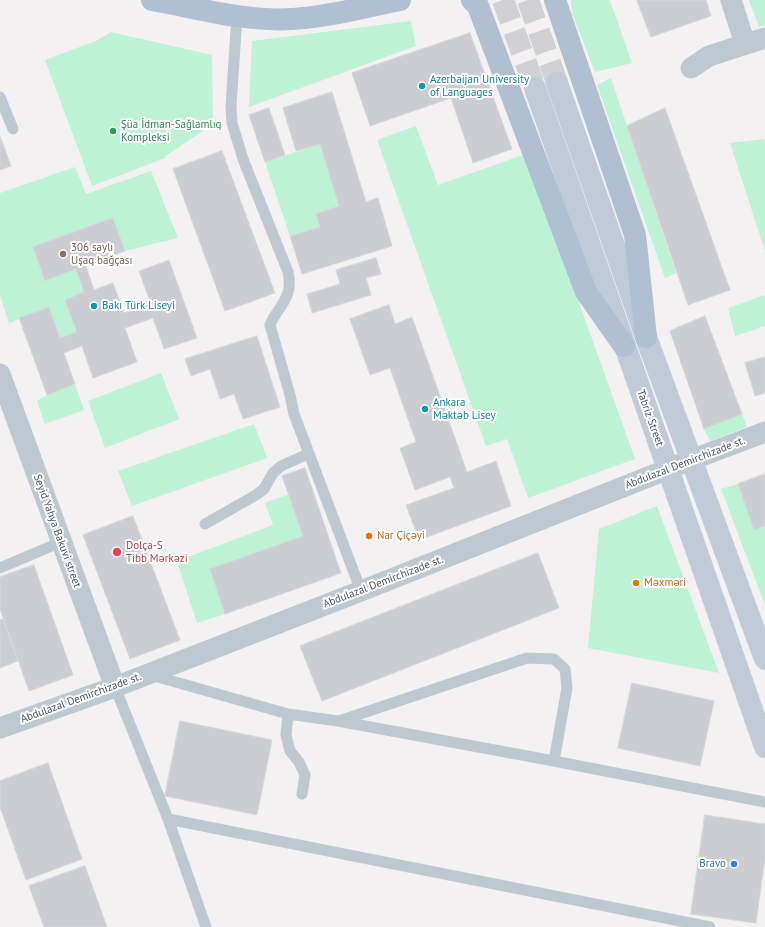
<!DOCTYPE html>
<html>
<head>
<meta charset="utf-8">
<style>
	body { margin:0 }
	canvas { display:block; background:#f3f1f1 }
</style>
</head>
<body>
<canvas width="765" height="927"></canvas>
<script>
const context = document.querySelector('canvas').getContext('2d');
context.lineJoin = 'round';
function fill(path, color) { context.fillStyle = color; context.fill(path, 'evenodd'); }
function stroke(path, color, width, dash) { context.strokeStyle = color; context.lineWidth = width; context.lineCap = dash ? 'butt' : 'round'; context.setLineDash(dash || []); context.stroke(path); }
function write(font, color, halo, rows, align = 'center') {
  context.font = font + ' "PT Sans",sans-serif'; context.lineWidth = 4; context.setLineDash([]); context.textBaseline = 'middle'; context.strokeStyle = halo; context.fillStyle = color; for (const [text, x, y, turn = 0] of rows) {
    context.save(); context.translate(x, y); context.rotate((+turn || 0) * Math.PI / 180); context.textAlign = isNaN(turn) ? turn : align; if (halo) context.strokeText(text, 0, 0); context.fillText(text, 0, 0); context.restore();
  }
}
const green = new Path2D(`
	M571 0H610L632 63 595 72 572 13Z
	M749 0H765V25L759 27Z
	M411 21 416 46 249 107 252 41Z
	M111 32 212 55 213 124 167 155 165 158 92 186 45 60 96 41Z
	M611 78 676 273 665 278 597 85Z
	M416 126 438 185 526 154 635 459 528 498 507 439 486 446 377 140Z
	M764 139 765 143V251L730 143Z
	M320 144 339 206 316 214 320 227 290 236 265 162Z
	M75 167 86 194 151 171 178 238 125 251 113 218 33 247 45 281 76 269 84 292 65 300 77 332 60 338 48 307 9 323 0 295V193Z
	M765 295V326L735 336 728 308Z
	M161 373 179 419 105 448 88 401Z
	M75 384 84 410 45 424 37 401 47 395Z
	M742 414 747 427 710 441 704 429Z
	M254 424 267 458 132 506 118 471Z
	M738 484 754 530 765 526V605L721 489Z
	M289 494 303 536 225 614 197 623 177 561 273 525 265 503Z
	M657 506 719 673 588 648 599 529Z`);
const building = new Path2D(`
	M637 0H706L711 16 651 37Z
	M470 33 512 149 473 163 451 98 370 126 352 73Z
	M332 92 366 202 378 198 392 246 302 274 290 236 320 227 316 214 339 206 320 144 296 151 283 108Z
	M269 108 285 155 265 162 249 115Z
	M665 108 730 290 688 305 627 126Z
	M0 136 11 166 0 170Z
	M222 151 275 293 225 311 173 169Z
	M113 218 125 251 86 266 94 290 113 283 124 313 151 304 139 271 169 260 197 338 164 349 153 318 125 328 137 362 93 378 82 346 64 353 75 384 47 395 19 318 49 307 60 338 77 332 65 300 84 292 76 269 45 281 33 247Z
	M376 258 381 274 366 278 371 295 312 313 307 294 340 284 336 270Z
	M389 305 395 324 412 317 467 472 496 461 511 506 419 540 406 505 454 488 450 477 415 490 400 448 416 442 390 368 370 375 350 319Z
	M705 316 742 414 704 429 670 331Z
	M257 336 280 407 243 419 234 394 220 399 210 369 191 376 185 359Z
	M765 357V393L755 396 745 363Z
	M305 468 341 573 225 614 210 569 303 536 282 476Z
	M765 474V526L754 530 738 484Z
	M133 516 180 640 130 659 83 535Z
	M538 553 559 608 322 701 300 646Z
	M34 565 73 675 29 691 0 609V577Z
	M3 619 18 661 0 668V620Z
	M632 683 714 701 700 766 618 748Z
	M180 721 272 740 257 815 165 796Z
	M48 763 82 859 26 880 0 807V781Z
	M705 815 765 824V858L756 923 691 914Z
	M85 866 107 927H44L29 886Z`);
const secondaryTunnel = new Path2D(`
	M503 0 535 88
	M528 0 557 83`);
const service = new Path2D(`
	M237 16 231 106 232 123 243 159 288 272C292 290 287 298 276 314 273 318 272 320 270 325L290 395 294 414 361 591
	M0 97 13 129
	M205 524 256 495 264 489 273 473 281 466 308 454
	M0 568 61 542
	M151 675 288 714 338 721 554 761 765 802
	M115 687 168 819 206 927
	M288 714 286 735 290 751 299 762 305 775 302 794
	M339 721 527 658 554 659 565 669 567 688 554 761
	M168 819 710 927`);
const minor = new Path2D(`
	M731 0 745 44
	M691 68 709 56 765 38
	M0 374 115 687
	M0 728 115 687 361 591 691 460 765 432`);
const secondary = new Path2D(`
	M557 83 646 337 765 659
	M535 88C611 308 689 527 765 747`);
const primary = new Path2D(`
	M152 0C198 8 245 22 292 19 328 17 364 7 400 0
	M472 0 478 6 586 292 624 346
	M555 0 635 235 646 337`);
const markers = [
	[422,86,4,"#0f9aa8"],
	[113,131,4,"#2e9e5b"],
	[63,254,4,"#8d6e63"],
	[94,306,4,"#0f9aa8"],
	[425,409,4,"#0f9aa8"],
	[369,536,4,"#e8710a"],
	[117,552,5,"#e0444e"],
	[636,583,4,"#e8710a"],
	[734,864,4,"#3f7fe0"]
];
const cultureNames = [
	["Azerbaijan University",430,80],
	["of Languages",430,93],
	["Bakı Türk Liseyi",102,306],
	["Ankara",433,403],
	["Məktəb Lisey",433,416]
];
const leisureNames = [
	["Şüa İdman-Sağlamlıq",121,125],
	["Kompleksi",121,138]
];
const educationNames = [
	["306 saylı",71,248],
	["Uşaq bağçası",71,261]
];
const streetNames = [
	["Tabriz Street",650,418,70],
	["Abdulazal Demirchizade st.",685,463,-21],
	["Seyid Yahya Bakuvi street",57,531,70],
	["Abdulazal Demirchizade st.",383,582,-21],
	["Abdulazal Demirchizade st.",81,698,-20]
];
const foodNames = [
	["Nar Çiçəyi",377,536],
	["Məxməri",644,583]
];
const healthNames = [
	["Dolça-S",126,546],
	["Tibb Mərkəzi",126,559]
];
const shopNames = [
	["Bravo",726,864]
];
fill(green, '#bef2d4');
fill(building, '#cbcdd3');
stroke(building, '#d5d7dc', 1);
stroke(secondaryTunnel, '#d1d1d4', 22, [22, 11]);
stroke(service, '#bec8d1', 11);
stroke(minor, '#bec8d1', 21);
stroke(secondary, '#c1cbd8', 22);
stroke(primary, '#b0bfd1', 22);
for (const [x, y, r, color] of markers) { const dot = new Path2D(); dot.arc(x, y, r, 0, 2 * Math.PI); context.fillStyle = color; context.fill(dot); stroke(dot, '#fff', 1.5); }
write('11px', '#0d838f', '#fff', cultureNames, 'left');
write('11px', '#27864d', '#fff', leisureNames, 'left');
write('11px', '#785e54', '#fff', educationNames, 'left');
write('11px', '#485360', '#fff', streetNames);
write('11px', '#c56008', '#fff', foodNames, 'left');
write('11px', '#be3a42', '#fff', healthNames, 'left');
write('11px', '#366cbe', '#fff', shopNames, 'right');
</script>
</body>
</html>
